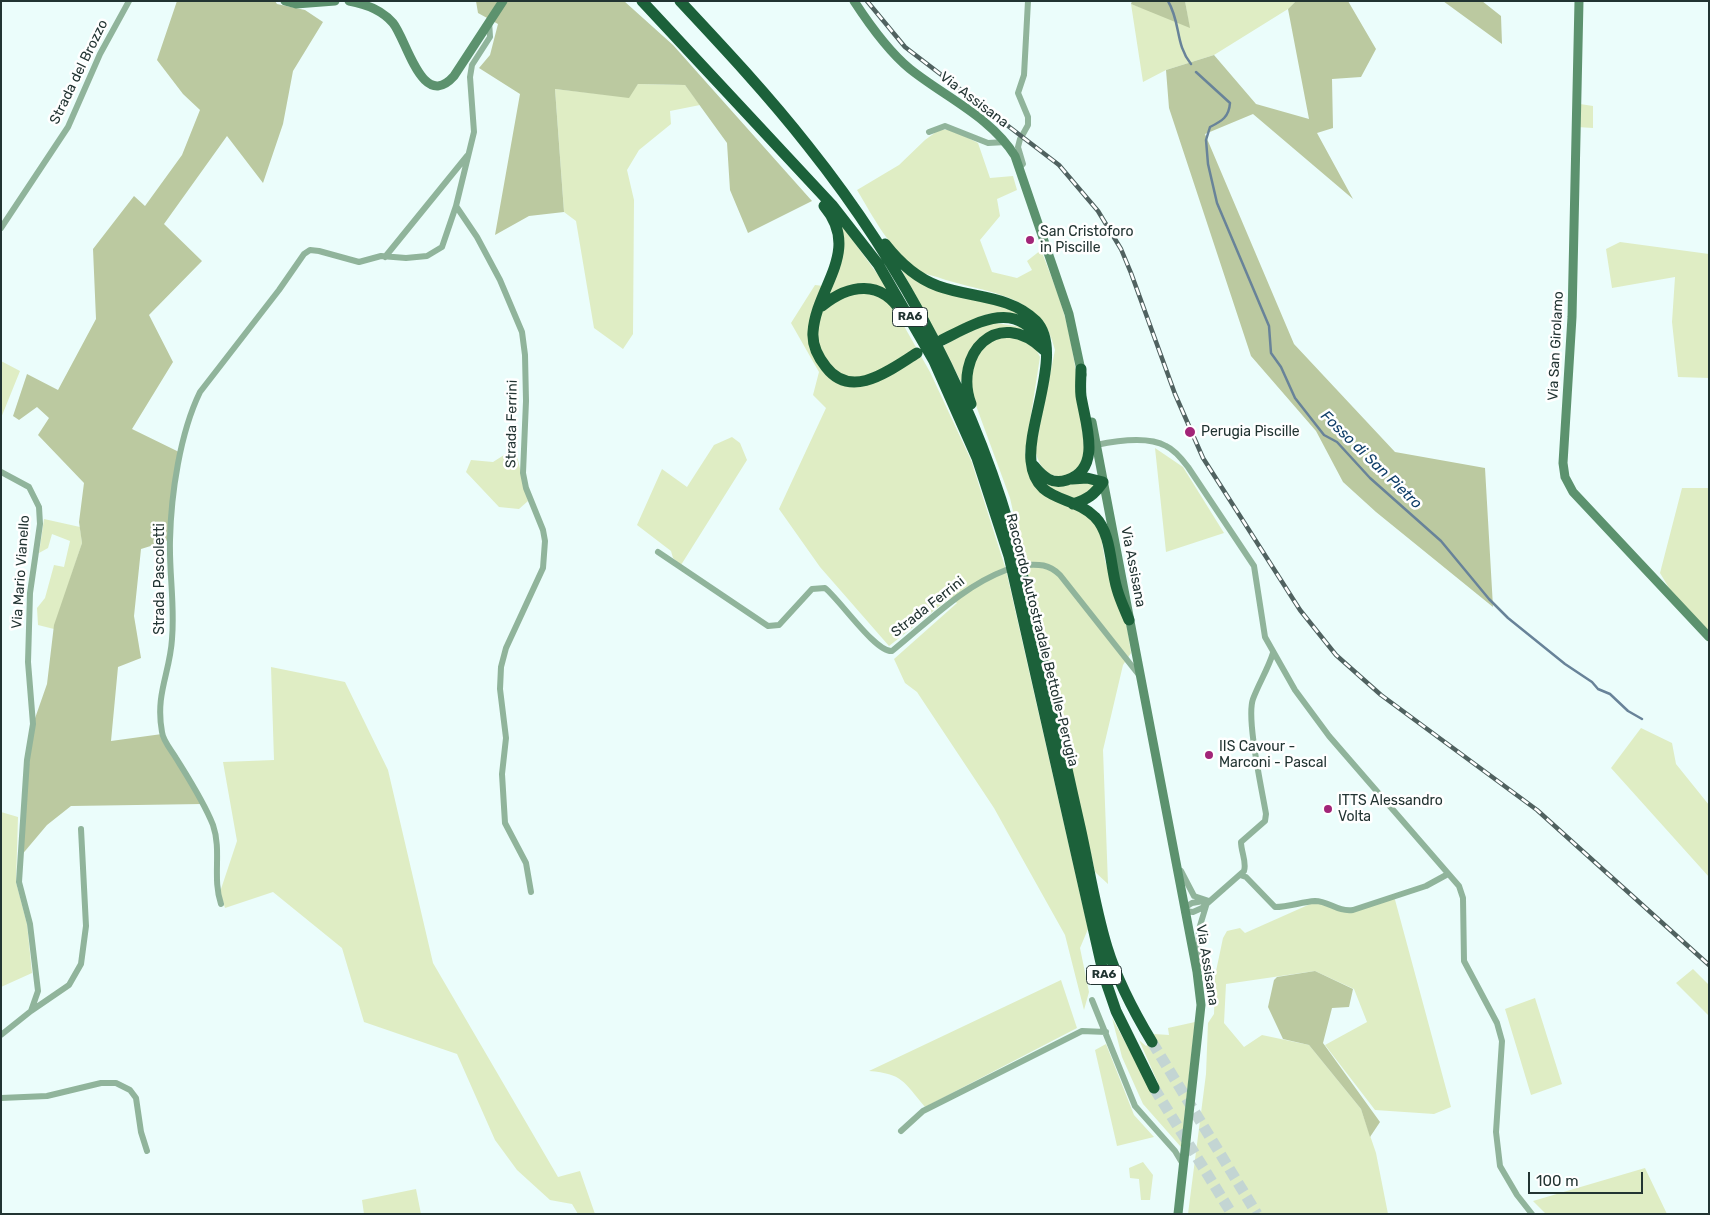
<!DOCTYPE html>
<html>
<head>
<meta charset="utf-8">
<style>
	body { margin:0 }
	#map { position:relative; width:1710px; height:1215px; overflow:hidden; background:#ebfdfb; font-family:Rubik,sans-serif }
	canvas { display:block }
	.frame { position:absolute; inset:0; border:2px solid #223432; pointer-events:none }
	.scale { position:absolute; left:1528px; top:1172px; width:115px; height:22px; box-sizing:border-box; border:2px solid #223432; border-top:0; padding-left:6px; font-size:15px; line-height:18px; white-space:nowrap; color:#223432; -webkit-text-stroke:4px #fff; paint-order:stroke }
</style>
</head>
<body>
<div id="map">
<canvas width="1710" height="1215"></canvas>
<div class="frame"></div>
<div class="scale">100 m</div>
</div>
<script>
const context = document.querySelector('canvas').getContext('2d');
context.lineJoin = 'round';
function fill(path, color) { context.fillStyle = color; context.fill(path, 'evenodd'); }
function stroke(path, color, width, dash) { context.strokeStyle = color; context.lineWidth = width; context.lineCap = dash ? 'butt' : 'round'; context.setLineDash(dash || []); context.stroke(path); }
function write(font, color, halo, rows, align = 'center') {
  context.font = font + ' Rubik,sans-serif'; context.lineWidth = 5; context.setLineDash([]); context.textBaseline = 'middle'; context.strokeStyle = halo; context.fillStyle = color; for (const [text, x, y, turn = 0] of rows) {
    context.save(); context.translate(x, y); context.rotate((+turn || 0) * Math.PI / 180); context.textAlign = isNaN(turn) ? turn : align; if (halo) context.strokeText(text, 0, 0); context.fillText(text, 0, 0); context.restore();
  }
}
const green = new Path2D(`
	M1185 1H1296L1288 9 1214 55 1166 70 1143 82 1131 4 1189 25Z
	M638 84 685 85 700 105 670 111 671 124 639 150 627 170 634 200 633 334 623 349 594 328 576 221 564 212 555 89 628 97Z
	M1580 104 1593 106V128L1577 127Z
	M940 129 955 131 978 143 990 178 1013 176 1017 190 997 199 1000 216 980 240 992 272 1017 278 1032 270 1027 261 1041 250C1051 276 1062 302 1068 329 1078 372 1081 415 1085 458 1068 486 1041 481 1035 449L1055 350C1042 291 984 294 937 277 930 275 921 273 916 269 890 249 873 217 857 190L899 165 925 140Z
	M838 220 889 290 864 283 850 285 873 292 891 303 930 372 971 460 1006 570 1088 929 1080 948 1089 992 1084 1010 1065 935 994 808 917 692 905 683 894 659 957 603 950 598 889 646 820 567 779 509 826 408 813 395 819 372 791 323 815 285 832 287Z
	M1620 242 1709 254V378L1678 377 1672 322 1675 277 1612 288 1606 249Z
	M901 269 1021 314C1013 315 1005 312 997 313 975 314 958 330 938 337Z
	M995 323 1022 327 1026 330 1011 328 995 331 965 365 961 382 943 346 977 327Z
	M1010 333 1035 347 1040 357 1025 453 1030 474 1092 517 1100 530 1105 561 1126 620 1131 653 1123 665 1103 750 1108 884 1095 872 1010 498 971 392 972 361 982 346Z
	M1 361 20 371 1 418Z
	M732 437 740 443 747 460 681 565 673 558 671 551 637 525 662 469 687 487 714 445Z
	M515 448 528 501 519 509 499 507 466 472 471 460 493 462Z
	M1155 448 1183 467 1224 533 1166 552Z
	M1088 481 1094 486 1078 500 1054 493 1045 482Z
	M1682 488H1709V637L1678 603 1660 573Z
	M44 519 80 527 82 543 54 629 38 625 37 608 45 598 54 565 64 567 70 541 52 534 48 548 39 553Z
	M271 667 345 682 388 770 433 963 558 1177 580 1171 595 1214H578L572 1204 550 1200 517 1170 495 1140 457 1054 364 1022 342 948 273 892 225 908 220 892 237 841 223 762 274 760Z
	M1641 728 1672 743 1676 764 1709 805V877L1611 768Z
	M1 812 18 817 16 882 27 924 32 973 1 987Z
	M1394 896 1451 1107 1434 1114 1375 1110 1325 1045 1367 1022 1354 989 1315 971 1226 984 1224 1023 1244 1047 1262 1035 1309 1045 1361 1109 1376 1153 1388 1214H1188L1206 1074 1208 1023 1214 1014 1215 976 1223 938 1227 931 1240 928 1245 933 1317 901 1342 911Z
	M1693 969 1709 985V1016L1676 983Z
	M1061 980 1077 1028 925 1107C903 1081 903 1074 869 1071Z
	M1535 998 1562 1084 1531 1095 1505 1009Z
	M1112 1018 1152 1091 1158 1083 1139 1040 1146 1046 1155 1040 1154 1034 1169 1035 1168 1028 1195 1022 1181 1147 1143 1104 1122 1057Z
	M1106 1044 1134 1115 1154 1137 1117 1146 1095 1050Z
	M1143 1162 1153 1175 1150 1200H1141L1139 1179 1130 1178 1129 1168Z
	M1645 1168 1667 1214H1546L1533 1201Z
	M416 1189 421 1214H364L362 1200Z`);
const forest = new Path2D(`
	M177 1H275L277 4 305 10 323 22 293 71 283 124 263 183 227 136 164 224 202 261 149 315 173 362 132 429 179 452 170 540 141 549 134 616 141 658 118 667 111 741 162 734 202 804 71 806 47 825 20 857 33 724 47 684 54 625 82 543 79 522 84 483 38 435 49 418 37 407 19 420 13 416 27 374 58 390 96 319 93 249 134 196 145 206 182 155 200 110 183 94 157 60Z
	M476 1H624L673 45 812 201 748 233 730 190 727 143 685 85 638 84 629 98 555 89 564 212 529 216 495 235 520 94 479 68 490 55 498 24 478 13Z
	M1132 1H1185L1190 28 1131 4Z
	M1296 1H1348L1376 49 1361 77 1332 79 1333 128 1317 133 1353 199 1253 114 1205 134 1294 344 1395 452 1485 468 1493 607 1376 512 1343 482 1316 431 1251 356 1169 108 1166 70 1214 55 1256 104 1309 119 1288 9Z
	M1443 1H1482L1501 16 1502 44Z
	M1315 971 1353 989 1349 1007 1332 1008 1323 1043 1380 1122 1370 1137 1361 1109 1309 1045 1283 1039 1268 1007 1274 980 1277 977Z`);
const stream = new Path2D(`
	M1168 1C1181 23 1175 44 1191 64
	M1196 72 1230 103C1229 117 1222 121 1210 127L1206 140 1208 164 1217 203 1269 326 1271 353 1281 367 1295 398 1324 435 1337 442 1370 478 1441 541 1489 599 1508 618 1565 664 1592 682 1598 689 1610 694 1628 711 1642 719`);
const highwayTunnel = new Path2D(`
	M1152 1042 1257 1214
	M1154 1088 1232 1214`);
const street = new Path2D(`
	M489 21 490 37 472 65 470 77 474 132 456 206 477 237 500 280 522 332 525 355 526 401 523 473 526 488 543 530 545 541 543 568 506 648 501 667 500 689 506 738 502 774 505 823 526 863 531 892
	M929 132 945 126 988 143 1006 142
	M1023 134 1028 125V117L1018 93 1024 75 1028 1
	M1019 168 1023 164 1018 147 1020 139
	M1 228 68 127 100 54 129 1
	M385 257 467 156
	M1096 445C1115 441 1148 436 1166 446 1175 450 1182 459 1188 467L1254 566 1265 637 1295 690 1329 736 1459 886 1463 898 1464 961 1497 1023 1502 1041 1496 1132 1500 1166 1517 1195 1532 1214
	M1 472 29 487 39 507 40 524 30 593 28 662 33 724 27 760 19 882 30 924 38 991 31 1011 1 1035
	M658 552 768 626 779 625 812 589 825 588C840 600 876 653 892 651 928 622 963 586 1006 570
	M1024 565C1039 564 1049 564 1060 575L1139 675
	M1181 871 1194 896 1209 901
	M1240 875 1246 877 1275 907C1289 907 1301 902 1315 901 1329 901 1337 912 1353 910L1426 886 1448 874
	M221 904C212 878 222 851 213 825 204 802 189 779 176 758 172 751 163 741 162 732 155 694 170 673 172 639 175 605 169 573 170 540 171 494 180 433 200 392L279 290 304 254 310 250 319 251 359 262 381 256 406 258 427 256 442 247 456 206
	M1184 908 1192 903 1203 901
	M1184 911 1193 912 1202 908 1244 871C1247 862 1241 852 1241 842L1265 821 1266 814C1262 790 1246 718 1253 699 1259 683 1268 669 1273 653
	M1198 965 1199 929 1206 906
	M1092 1000 1135 1106 1175 1151 1184 1166
	M31 1011 69 985 81 964 86 926 81 829
	M1 1098 47 1096 101 1083H116L130 1090 136 1098 141 1132 147 1151
	M901 1131 923 1111 1082 1031 1106 1032`);
const secondary = new Path2D(`
	M285 1 296 4 335 1
	M349 1C366 4 382 10 393 23 407 40 422 112 454 76L503 1
	M854 1C869 24 888 51 910 69 945 97 991 117 1015 156L1069 314 1082 375
	M1579 1 1572 317 1563 463 1565 477 1573 492 1709 637
	M1092 422 1197 972 1201 1005 1178 1214`);
const highway = new Path2D(`
	M642 1 832 205 878 264 934 361 977 458 1009 556 1104 976 1116 1011 1154 1088
	M680 1C724 48 768 95 808 146 903 265 978 406 1017 554 1041 644 1059 736 1080 827 1089 867 1095 908 1107 947 1117 980 1134 1012 1152 1042
	M824 206C862 251 816 287 813 332 812 345 818 357 826 367 852 401 891 369 917 353
	M885 244C899 262 916 278 938 286 971 298 1010 295 1036 321 1064 350 1027 424 1031 461 1035 504 1073 494 1095 517 1112 534 1110 567 1117 589 1120 600 1125 610 1129 620
	M822 306C849 284 881 279 902 313
	M942 340C974 324 1016 298 1040 341
	M971 404C953 355 997 305 1044 350
	M1034 466C1043 477 1052 485 1067 480 1103 469 1085 422 1081 396 1080 387 1081 378 1081 369
	M1072 479 1087 478 1103 482C1094 495 1088 499 1073 504`);
const rail = new Path2D(`
	M867 1 905 47 1059 165 1098 211 1121 249 1131 273 1175 394 1203 458 1300 610 1336 655 1381 695 1537 810 1709 965`);
const markers = [
	[1030,240,5,"#a22578"],
	[1190,432,6,"#a22578"],
	[1209,755,5,"#a22578"],
	[1328,809,5,"#a22578"]
];
const shields = [
	[910,317,35],
	[1104,975,35]
];
const shieldNames = [
	["RA6",910,317],
	["RA6",1104,975]
];
const streetNames = [
	["Strada del Brozzo",79,72,-64],
	["Via Assisana",974,100,37],
	["Via San Girolamo",1556,346,-87],
	["Strada Ferrini",512,424,-89],
	["Via Assisana",1133,567,79],
	["Via Mario Vianello",21,572,-86],
	["Strada Pascoletti",160,579,-90],
	["Strada Ferrini",928,607,-38],
	["Raccordo Autostradale Bettolle-Perugia",1042,640,76],
	["Via Assisana",1207,965,81]
];
const poiNames = [
	["San Cristoforo",1040,232],
	["in Piscille",1040,248],
	["Perugia Piscille",1201,432],
	["IIS Cavour -",1219,747],
	["Marconi - Pascal",1219,763],
	["ITTS Alessandro",1338,801],
	["Volta",1338,817]
];
const waterNames = [
	["Fosso di San Pietro",1371,460,44]
];
fill(green, '#dfedc4');
fill(forest, '#bbc9a0');
stroke(stream, '#688399', 2.5);
stroke(highwayTunnel, '#c3d5d3', 11, [11, 5.5]);
stroke(street, '#90b49b', 6);
stroke(secondary, '#5c926e', 9);
stroke(highway, '#1c613a', 11);
stroke(rail, '#506260', 4.5);
stroke(rail, '#fff', 2.5, [8]);
for (const [x, y, r, color] of markers) { const dot = new Path2D(); dot.arc(x, y, r, 0, 2 * Math.PI); context.fillStyle = color; context.fill(dot); stroke(dot, '#fff', 2); }
for (const [x, y, w] of shields) { const box = new Path2D(); box.roundRect(x - w / 2, y - 9.5, w, 19, 4); context.fillStyle = '#fff'; context.fill(box); stroke(box, '#223432', 1); }
write('bold 12px', '#223432', null, shieldNames);
write('14px', '#223432', '#fff', streetNames);
write('14px', '#223432', '#fff', poiNames, 'left');
write('italic 15px', '#103f69', '#fff', waterNames);
</script>
</body>
</html>
